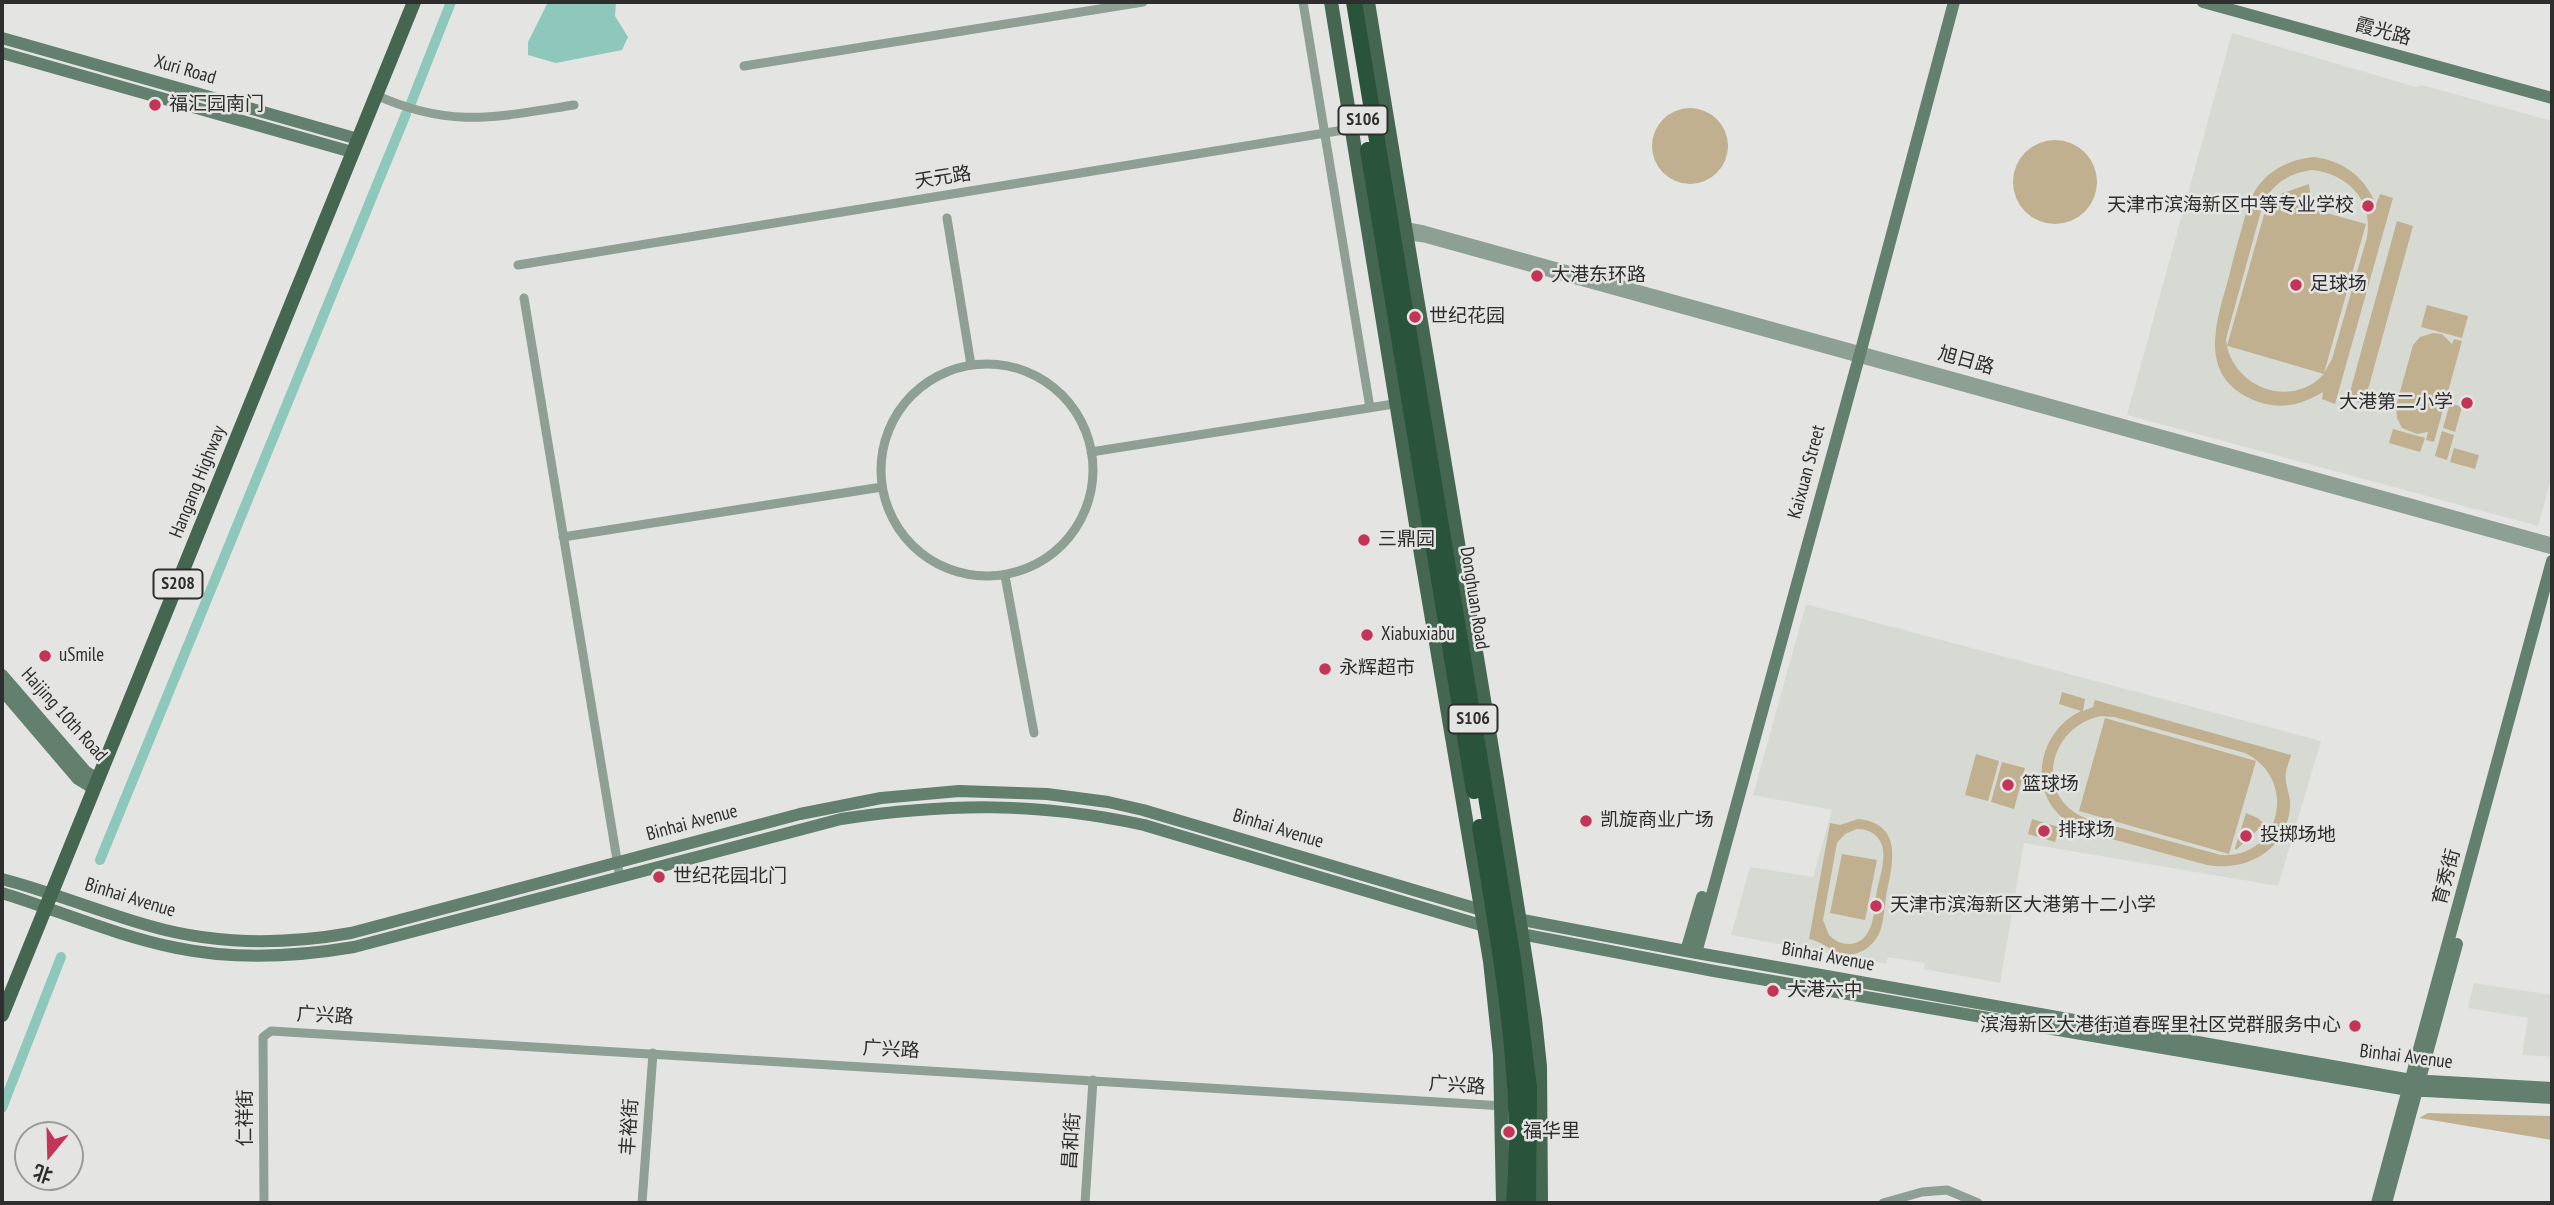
<!DOCTYPE html>
<html>
<head>
<meta charset="utf-8">
<style>
	body { margin:0 }
	#map { position:relative; width:2554px; height:1205px; overflow:hidden; background:#e4e5e2; font-family:"PT Sans Narrow","Noto Sans SC",sans-serif }
	canvas { display:block }
	.frame { position:absolute; inset:0; border:4px solid #2d2e2d; pointer-events:none }
	.north { position:absolute; left:14px; top:1121px; width:70px; height:70px; box-sizing:border-box; background:#e4e5e2; border:2px solid #9b9c9a; border-radius:50%; rotate:199deg; font-size:19px; font-weight:700; line-height:28px; text-align:center; color:#2d2e2d }
	.north::after { content:''; display:block; margin:auto; width:24px; height:32px; background:#c33458; clip-path:polygon(50% 0,100% 100%,50% 72%,0 100%) }
</style>
</head>
<body>
<div id="map">
<canvas width="2554" height="1205"></canvas>
<div class="frame"></div>
<div class="north">北</div>
</div>
<script>
const context = document.querySelector('canvas').getContext('2d');
context.lineJoin = 'round';
function fill(path, color) { context.fillStyle = color; context.fill(path, 'evenodd'); }
function stroke(path, color, width, dash) { context.strokeStyle = color; context.lineWidth = width; context.lineCap = dash ? 'butt' : 'round'; context.setLineDash(dash || []); context.stroke(path); }
function write(font, color, halo, rows, align = 'center') {
  context.font = font + ' "PT Sans Narrow","Noto Sans SC",sans-serif'; context.lineWidth = 5; context.setLineDash([]); context.textBaseline = 'middle'; context.strokeStyle = halo; context.fillStyle = color; for (const [text, x, y, turn = 0] of rows) {
    context.save(); context.translate(x, y); context.rotate((+turn || 0) * Math.PI / 180); context.textAlign = isNaN(turn) ? turn : align; if (halo) context.strokeText(text, 0, 0); context.fillText(text, 0, 0); context.restore();
  }
}
const built = new Path2D(`
	M2232 33 2416 87 2422 85 2552 121V475L2538 526 2127 415Z
	M1806 604 2321 741 2278 886 2024 843 2000 983 1924 969 1925 963 1888 957 1886 964 1731 935 1750 867 1813 877 1832 810 1753 795Z
	M2474 983 2552 995V1057L2522 1055 2528 1018 2468 1008Z`);
const green = new Path2D(`
	M1652 146a38 38 0 1 1 76 0a38 38 0 1 1-76 0Z
	M2013 182a42 42 0 1 1 84 0a42 42 0 1 1-84 0Z
	M2314 157C2344 161 2365 177 2376 205L2380 194 2393 198 2335 404 2322 399 2323 392C2300 406 2277 411 2251 399 2198 374 2216 323 2228 280 2234 255 2241 231 2248 206 2258 176 2283 160 2314 157ZM2312 170C2346 173 2374 200 2367 237L2332 359 2324 373 2366 224 2269 197 2227 346 2226 339 2264 200C2276 182 2290 173 2312 170ZM2227 347 2228 346 2324 374C2293 408 2238 390 2227 347Z
	M2309 184 2311 203 2280 194Z
	M2397 221 2413 226 2364 404 2348 399Z
	M2427 305 2468 316 2462 338 2421 327Z
	M2433 333 2442 334 2452 344 2454 339 2462 341 2434 442 2426 440 2428 432 2417 434 2402 428 2397 418 2396 406 2413 345 2420 337Z
	M2450 403 2462 407 2455 432 2443 428Z
	M2393 429 2425 438 2420 452 2389 443Z
	M2442 431 2454 435 2447 460 2435 456Z
	M2454 448 2479 455 2475 469 2450 462Z
	M2062 692 2085 699 2083 711 2093 707 2095 700 2291 755C2289 763 2284 773 2286 781 2287 790 2291 798 2290 808 2286 851 2246 872 2207 865L2090 833C2076 828 2063 821 2054 809 2029 775 2045 728 2081 711L2059 704ZM2101 716 2114 717 2245 753C2299 779 2281 859 2221 855L2088 819C2033 799 2047 727 2101 716Z
	M2105 718 2256 761 2229 854 2079 811Z
	M1976 754 1999 761 1988 801 1965 795Z
	M2002 762 2025 768 2014 809 1991 802Z
	M2246 813 2258 818 2264 824 2236 850 2235 848Z
	M1858 819C1905 824 1892 865 1886 897 1884 910 1884 928 1876 939 1871 946 1863 952 1854 954 1835 958 1826 942 1809 939L1830 823 1840 825ZM1857 829C1866 829 1875 832 1880 841 1888 854 1880 876 1877 890 1874 909 1875 943 1849 944 1841 944 1835 941 1829 935L1823 920 1837 843 1845 834Z
	M2032 819 2059 827 2055 842 2028 834Z
	M1842 854 1877 860 1865 920 1830 913Z
	M2428 1113 2552 1116V1140L2419 1118Z`);
const water = new Path2D(`
	M548 2H616L615 16 628 37 622 50 556 63 528 55V42Z`);
const canal = new Path2D(`
	M411 103 451 2
	M100 860 406 114
	M2 1108 61 957`);
const street = new Path2D(`
	M1303 2 1370 408
	M744 66 1143 2
	M376 95C450 129 497 117 574 105
	M947 218 971 365
	M1403 226 1424 230 2552 542
	M1403 235 1424 238 2552 550
	M518 265 1374 125
	M524 298 620 878
	M881 470a106 106 0 1 1 212 0a106 106 0 1 1-212 0Z
	M1091 452 1400 403
	M563 537 882 487
	M1005 576 1034 733
	M264 1203 263 1037 271 1031 1504 1106
	M642 1203 653 1053
	M1085 1203 1093 1080
	M1883 1203 1922 1192 1947 1190 1978 1203`);
const secondary = new Path2D(`
	M2203 2 2552 98
	M2 38 358 139
	M2 53 352 152
	M2 675 86 772 98 779
	M2 690 78 779 94 789
	M2 879C52 892 100 912 150 926 216 945 283 945 351 933L800 814 881 798 959 791 1047 794 1108 802 1143 810 1488 912
	M2 893C60 911 117 936 177 948 235 960 295 957 354 947L841 819C948 803 1038 802 1144 825L1491 928
	M1512 918 1686 951 2411 1080 2552 1088
	M1516 933 1714 971 2408 1090 2552 1098
	M1686 951 1702 897
	M1696 953 1861 350 1954 2
	M2377 1203 2552 561
	M2386 1203 2457 944`);
const primary = new Path2D(`
	M1331 2 1417 531 1490 961 1500 1055 1503 1203
	M1368 2C1423 341 1483 679 1535 1019L1540 1066 1541 1203
	M2 1015 414 2`);
const highway = new Path2D(`
	M1354 2 1513 959 1529 1088 1528 1203
	M1368 150 1474 791
	M1480 827C1500 950 1525 1078 1514 1203`);
const markers = [
	[155,105,7,"#c33458"],
	[2368,206,7,"#c33458"],
	[1537,276,7,"#c33458"],
	[2296,285,7,"#c33458"],
	[1415,317,7,"#c33458"],
	[2467,403,7,"#c33458"],
	[1364,540,7,"#c33458"],
	[1367,635,7,"#c33458"],
	[45,656,7,"#c33458"],
	[1325,669,7,"#c33458"],
	[2008,785,7,"#c33458"],
	[1586,821,7,"#c33458"],
	[2044,831,7,"#c33458"],
	[2246,836,7,"#c33458"],
	[659,877,7,"#c33458"],
	[1876,906,7,"#c33458"],
	[1773,991,7,"#c33458"],
	[2355,1026,7,"#c33458"],
	[1509,1132,7,"#c33458"]
];
const shields = [
	[1363,120,49],
	[178,584,49],
	[1473,719,49]
];
const shieldNames = [
	["S106",1363,120],
	["S208",178,584],
	["S106",1473,719]
];
const streetNames = [
	["霞光路",2383,32,15],
	["Xuri Road",185,70,16],
	["天元路",943,178,-9],
	["旭日路",1966,361,16],
	["Kaixuan Street",1807,472,-75],
	["Hangang Highway",198,482,-68],
	["Donghuan Road",1474,598,81],
	["Haijing 10th Road",64,715,48],
	["Binhai Avenue",692,823,-15],
	["Binhai Avenue",1278,829,17],
	["育秀街",2447,877,-75],
	["Binhai Avenue",130,898,17],
	["Binhai Avenue",1828,957,10],
	["广兴路",325,1016,3],
	["广兴路",891,1050,3],
	["Binhai Avenue",2406,1057,7],
	["广兴路",1457,1086,4],
	["仁祥街",246,1118,-90],
	["丰裕街",630,1127,-86],
	["昌和街",1072,1141,-86]
];
const poiNames = [
	["福汇园南门",169,105],
	["天津市滨海新区中等专业学校",2354,206,"right"],
	["大港东环路",1551,276],
	["足球场",2310,285],
	["世纪花园",1429,317],
	["大港第二小学",2453,403,"right"],
	["三鼎园",1378,540],
	["Xiabuxiabu",1381,635],
	["uSmile",59,656],
	["永辉超市",1339,669],
	["篮球场",2022,785],
	["凯旋商业广场",1600,821],
	["排球场",2058,831],
	["投掷场地",2260,836],
	["世纪花园北门",673,877],
	["天津市滨海新区大港第十二小学",1890,906],
	["大港六中",1787,991],
	["滨海新区大港街道春晖里社区党群服务中心",2341,1026,"right"],
	["福华里",1523,1132]
];
fill(built, '#d6dad2');
fill(green, '#c0b090');
fill(water, '#8ec8bc');
stroke(canal, '#8ec8bc', 10);
stroke(street, '#8da093', 9);
stroke(secondary, '#637f6d', 12);
stroke(primary, '#456751', 14);
stroke(highway, '#29533a', 16);
for (const [x, y, r, color] of markers) { const dot = new Path2D(); dot.arc(x, y, r, 0, 2 * Math.PI); context.fillStyle = color; context.fill(dot); stroke(dot, '#e4e5e2', 2.5); }
for (const [x, y, w] of shields) { const box = new Path2D(); box.roundRect(x - w / 2, y - 14.5, w, 29, 5); context.fillStyle = '#e4e5e2'; context.fill(box); stroke(box, '#2d2e2d', 2); }
write('bold 18px', '#2d2e2d', null, shieldNames);
write('19px', '#2d2e2d', '#e4e5e2', streetNames);
write('19px', '#2d2e2d', '#e4e5e2', poiNames, 'left');
</script>
</body>
</html>
